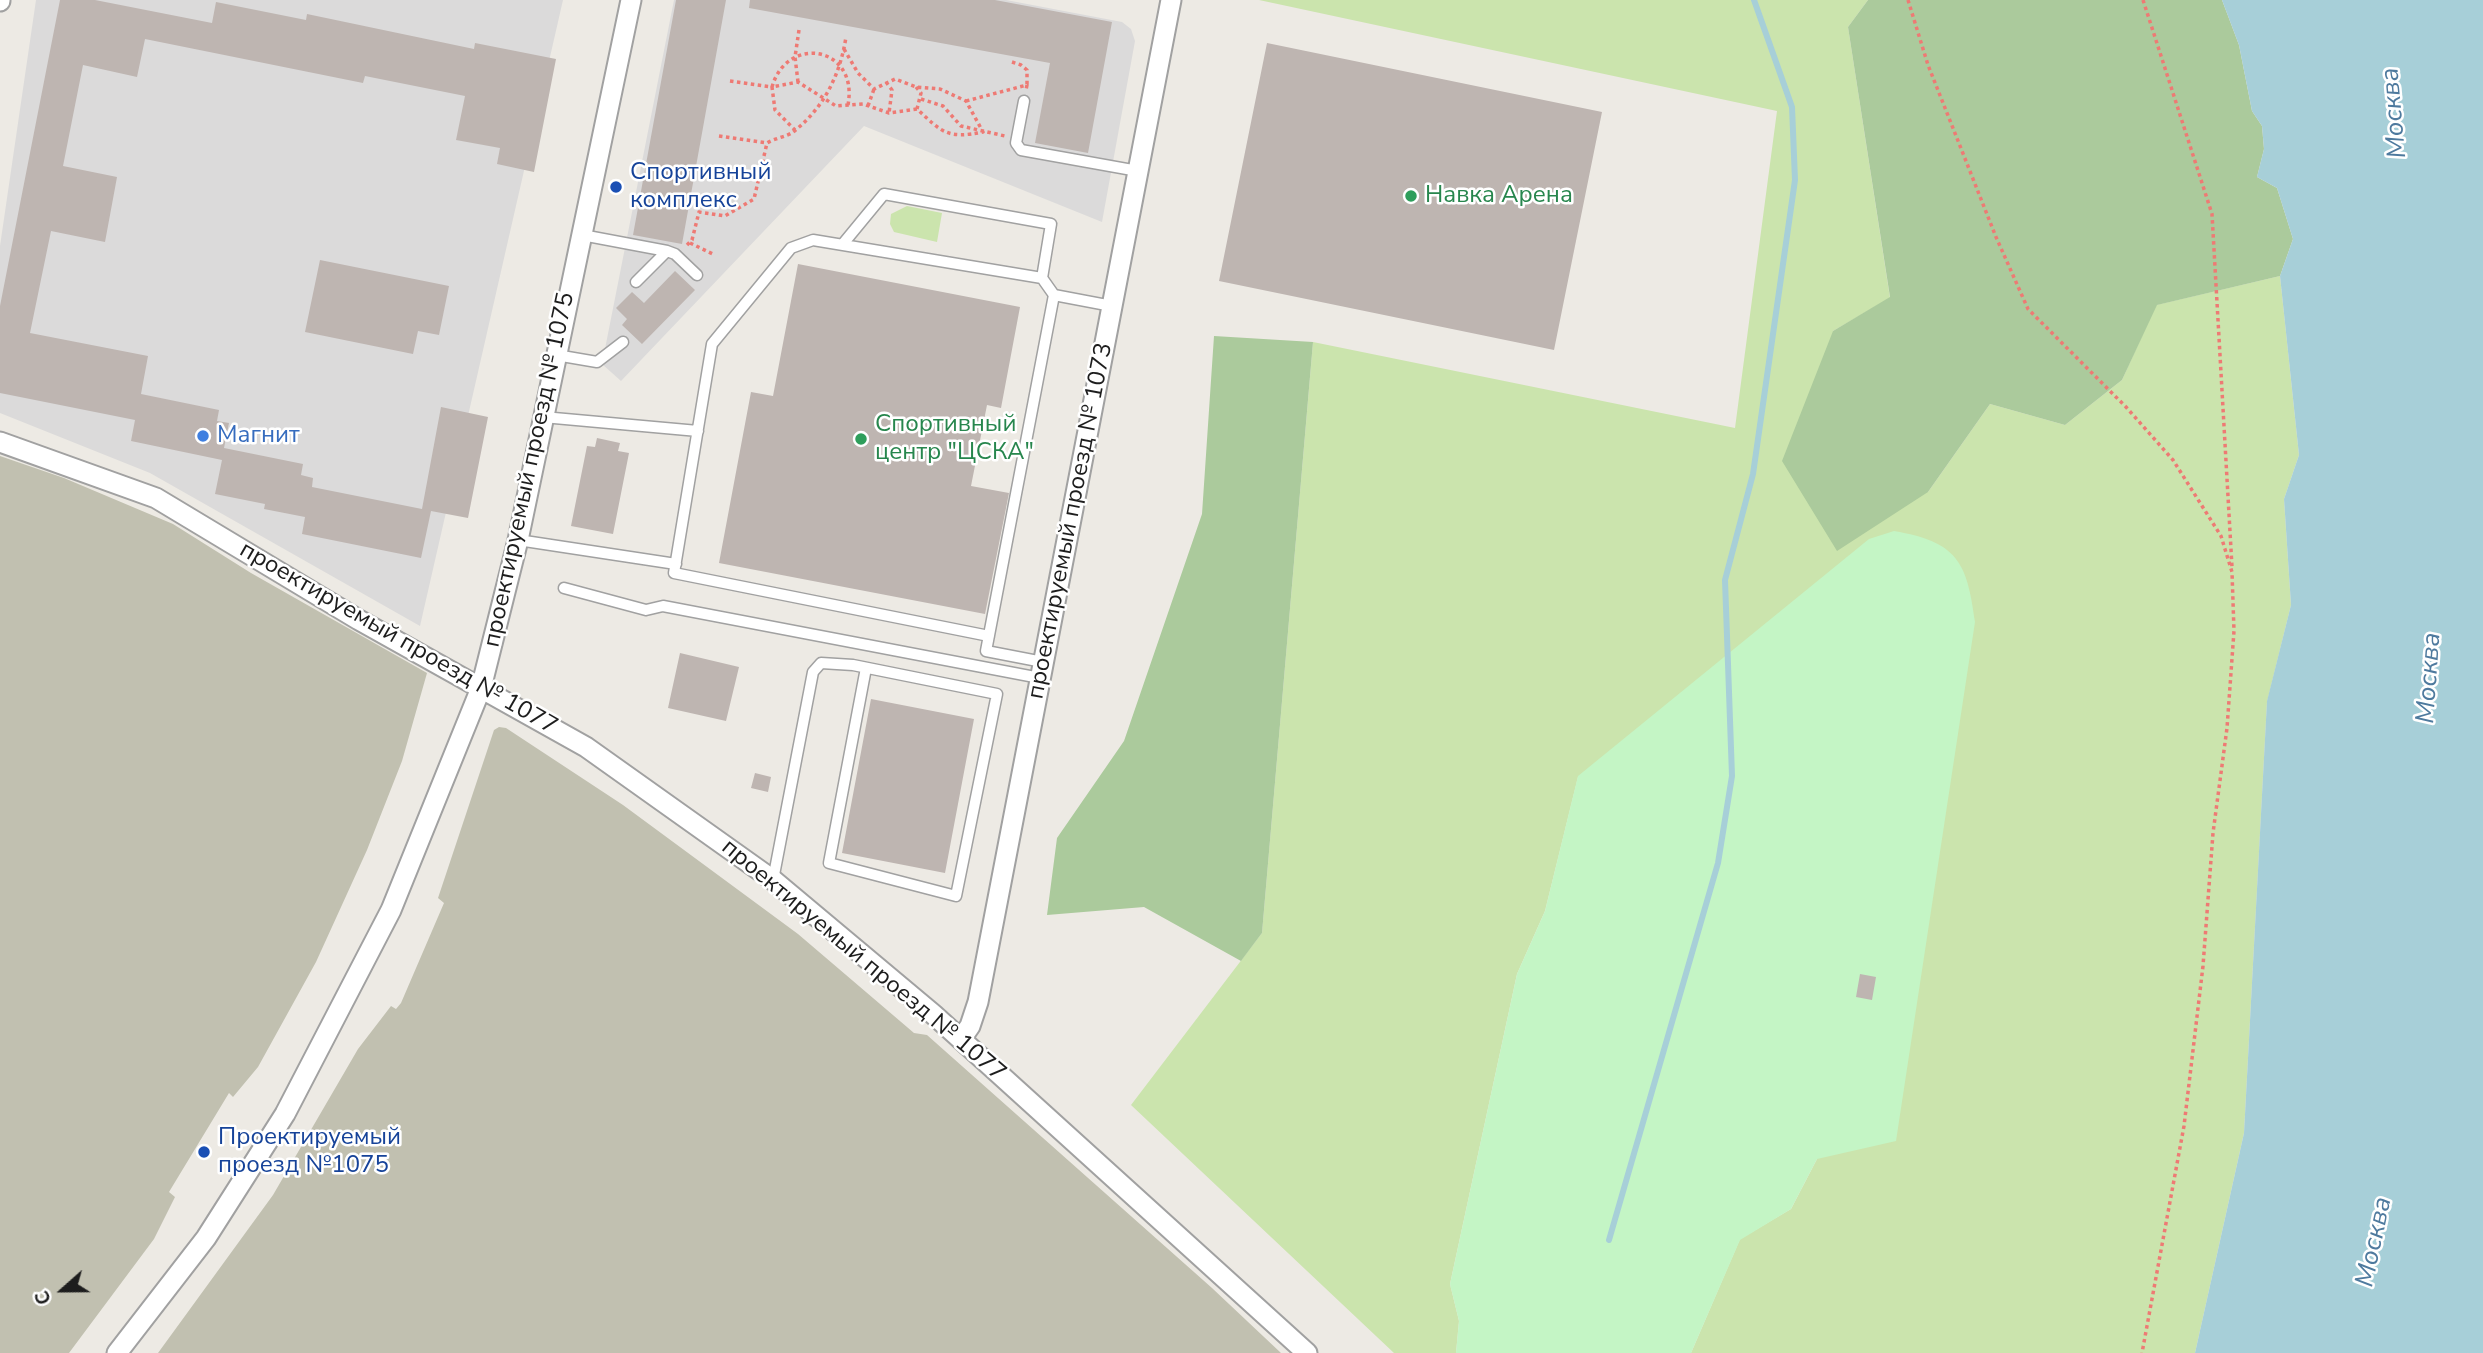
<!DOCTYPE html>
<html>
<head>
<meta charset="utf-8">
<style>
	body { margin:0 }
	#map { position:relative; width:2483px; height:1353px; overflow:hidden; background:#edeae4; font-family:"Nunito Sans",sans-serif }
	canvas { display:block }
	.north { position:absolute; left:28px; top:1255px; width:70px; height:70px; -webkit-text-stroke:5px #fff; paint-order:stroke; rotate:249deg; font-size:19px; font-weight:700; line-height:28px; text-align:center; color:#1d1d1d }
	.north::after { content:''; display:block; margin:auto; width:24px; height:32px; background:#1d1d1d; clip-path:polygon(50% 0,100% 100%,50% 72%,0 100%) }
</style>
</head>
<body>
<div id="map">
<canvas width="2483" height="1353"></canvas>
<div class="north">С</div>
</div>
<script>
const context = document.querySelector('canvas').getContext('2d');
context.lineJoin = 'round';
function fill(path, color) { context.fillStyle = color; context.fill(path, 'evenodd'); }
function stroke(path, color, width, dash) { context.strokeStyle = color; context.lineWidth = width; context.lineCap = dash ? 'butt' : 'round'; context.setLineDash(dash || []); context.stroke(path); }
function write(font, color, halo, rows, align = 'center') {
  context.font = font + ' "Nunito Sans",sans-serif'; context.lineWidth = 5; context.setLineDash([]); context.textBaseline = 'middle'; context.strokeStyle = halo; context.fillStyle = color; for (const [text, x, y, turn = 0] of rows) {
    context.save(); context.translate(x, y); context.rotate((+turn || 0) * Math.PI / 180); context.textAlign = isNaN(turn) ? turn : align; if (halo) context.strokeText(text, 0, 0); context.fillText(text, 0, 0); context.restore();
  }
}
const residential = new Path2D(`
	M36 0H563L420 626 150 473 0 413V246Z
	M674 0H1006L1122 22 1131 29 1135 41 1102 222 864 126 621 381 602 364Z`);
const construction = new Path2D(`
	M0 456 64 478 173 524 251 573 427 673 402 761 367 850 316 962 258 1067 233 1097 229 1093 169 1192 175 1197 154 1239 69 1353H0Z
	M499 727 506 728 623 805 798 934 914 1033 927 1035 1212 1288 1281 1353H158L273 1195 358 1049 391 1006 396 1009 401 1003 444 903 438 898 494 730Z`);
const grass = new Path2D(`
	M1259 0H1868L1848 27 1890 298 1833 331 1928 492 1990 404 2065 425 2122 380 2156 305 2280 276 2299 455 2284 499 2291 605 2267 702 2244 1133 2195 1353H1691L1740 1239 1791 1209 1817 1159 1578 777 1545 911 1517 974 1450 1284 1459 1321 1456 1353H1394L1131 1105 1262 933 1313 342 1735 428 1777 111Z
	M907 206 942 213 937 242 894 232 890 224 891 214Z`);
const forest = new Path2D(`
	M1868 0H2222L2239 45 2252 111 2262 126 2264 149 2257 177 2277 188 2293 239 2280 276 2157 305 2122 380 2065 425 1990 404 1928 492 1837 551 1782 461 1833 331 1890 297 1848 27Z
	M1214 336 1313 342 1262 933 1241 961 1144 907 1047 915 1057 838 1124 741 1202 514Z`);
const park = new Path2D(`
	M1894 531C1957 542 1967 561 1975 622L1896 1141 1817 1159 1791 1209 1740 1240 1691 1353H1456L1459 1321 1450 1284 1517 974 1545 911 1578 776 1869 539Z`);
const water = new Path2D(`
	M2222 0H2483V1353H2195L2244 1133 2267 701 2291 605 2284 499 2299 455 2280 276 2293 239 2277 188 2257 177 2264 149 2262 126 2252 111 2239 45Z`);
const stream = new Path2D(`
	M1609 1240 1718 863 1732 776 1725 580 1753 474 1795 180 1792 107 1754 0`);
const building = new Path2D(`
	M60 0H95L212 23 216 2 306 20 307 14 474 49 475 43 556 59 534 172 497 164 500 148 456 140 465 96 365 76 363 83 145 39 137 77 83 65 63 166 117 177 115 188 105 242 51 231 30 333 148 356 141 394 219 410 217 421 229 423 224 448 303 464 301 475 313 478 312 487 422 509 441 407 488 417 468 518 431 511 421 558 302 534 305 517 264 509 265 504 215 494 222 460 131 441 135 420 0 393V306Z
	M676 0H726L682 244 633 235Z
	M750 0H995L1112 22 1088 153 1035 143 1050 63 749 8Z
	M1267 43 1602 112 1554 350 1219 281Z
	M320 260 449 286 439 335 418 331 413 354 305 332Z
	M798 264 1020 307 1001 408 987 405 971 486 1009 493 985 614 719 563 751 392 773 396Z
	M675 271 695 290 642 344 622 325 627 319 616 308 632 292 644 303Z
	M597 438 620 443 618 451 629 453 613 534 571 526 587 446 595 447Z
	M680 653 739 667 726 721 668 708Z
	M871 699 974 719 945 873 842 853Z
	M755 773 771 777 768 792 751 788Z
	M1860 974 1876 977 1872 1000 1856 997Z`);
const path = new Path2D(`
	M1908 0 1928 65 1996 237 2028 309 2126 407 2173 460 2221 536 2232 572 2234 631 2227 728 2213 833 2203 966 2184 1126 2142 1353
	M2143 0 2212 214 2232 567
	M844 49 858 73 874 89 895 79 916 87 940 89 966 101 983 132C947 139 943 133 917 109L889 113 863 104 836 106 798 82 772 87C787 34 859 46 848 105
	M1012 62 1021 65 1027 70V85
	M730 81 772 87 775 110 795 130
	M798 82 795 57 799 30
	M886 82 892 90 889 113
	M916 87 921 93 917 109
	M921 99 943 106 961 126 1005 136
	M966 101 1027 85 1026 90
	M868 106 874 89
	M719 136 767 143
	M690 243 715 255
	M687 245 692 240 699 212 725 216 754 199 767 143C775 138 786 137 793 132 824 108 840 75 846 37`);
const service = new Path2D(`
	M1024 101 1016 143 1021 150 1138 171
	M582 235 667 251 675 254 697 275
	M842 245 884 194 1051 224 1042 278
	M636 282 667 251
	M556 355 597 362 623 342
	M543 417 698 431
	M518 540 676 564
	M564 588 646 610 663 606 1040 678
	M989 636 674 573 712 344 791 248 813 240 1042 278 1054 295
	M1043 662 986 651 1054 295 1112 306
	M773 880 813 672 821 663 853 665 997 694 956 896 829 863 866 668`);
const minor = new Path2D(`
	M0 1V0
	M0 442 156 498 359 620 586 747 773 880 933 1014 1307 1353
	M961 1039 970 1026 978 1002 1171 0
	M117 1353 206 1238 285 1114 391 910 481 688 518 540 631 0`);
const markers = [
	[616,187,7,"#1a4fb4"],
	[1411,196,7,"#2e9e5b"],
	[203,436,7,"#3f7fe0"],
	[861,439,7,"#2e9e5b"],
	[204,1152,7,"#1a4fb4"]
];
const transitNames = [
	["Спортивный",630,173],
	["комплекс",630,201],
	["Проектируемый",218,1138],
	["проезд №1075",218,1166]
];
const leisureNames = [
	["Навка Арена",1425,196],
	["Спортивный",875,425],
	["центр \"ЦСКА\"",875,453]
];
const shopNames = [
	["Магнит",217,436]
];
const streetNames = [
	["проектируемый проезд № 1075",530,470,-78],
	["проектируемый проезд № 1073",1071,521,-79],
	["проектируемый проезд № 1077",398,639,30],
	["проектируемый проезд № 1077",863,961,40]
];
const waterNames = [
	["Москва",2395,113,-95],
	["Москва",2430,678,-86],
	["Москва",2375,1242,-78]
];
fill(residential, '#dbdada');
fill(construction, '#c1c0b0');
fill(grass, '#cbe4ad');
fill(forest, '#abca9c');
fill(park, '#c4f5c5');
fill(water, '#a7cfd8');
stroke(stream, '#a7cfd8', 6);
fill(building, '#beb5b1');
stroke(service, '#a1a1a1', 13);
stroke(minor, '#a1a1a1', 23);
stroke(path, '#ee7a74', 3.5, [3.5, 3.5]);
stroke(service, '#fff', 10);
stroke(minor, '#fff', 19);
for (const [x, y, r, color] of markers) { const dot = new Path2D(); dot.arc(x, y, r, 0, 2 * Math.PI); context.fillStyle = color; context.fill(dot); stroke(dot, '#fff', 2.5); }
write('24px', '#164399', '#fff', transitNames, 'left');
write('24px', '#27864d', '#fff', leisureNames, 'left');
write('24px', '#366cbe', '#fff', shopNames, 'left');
write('24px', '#1d1d1d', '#fff', streetNames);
write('italic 26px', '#4e7a9e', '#fff', waterNames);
</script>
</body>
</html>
